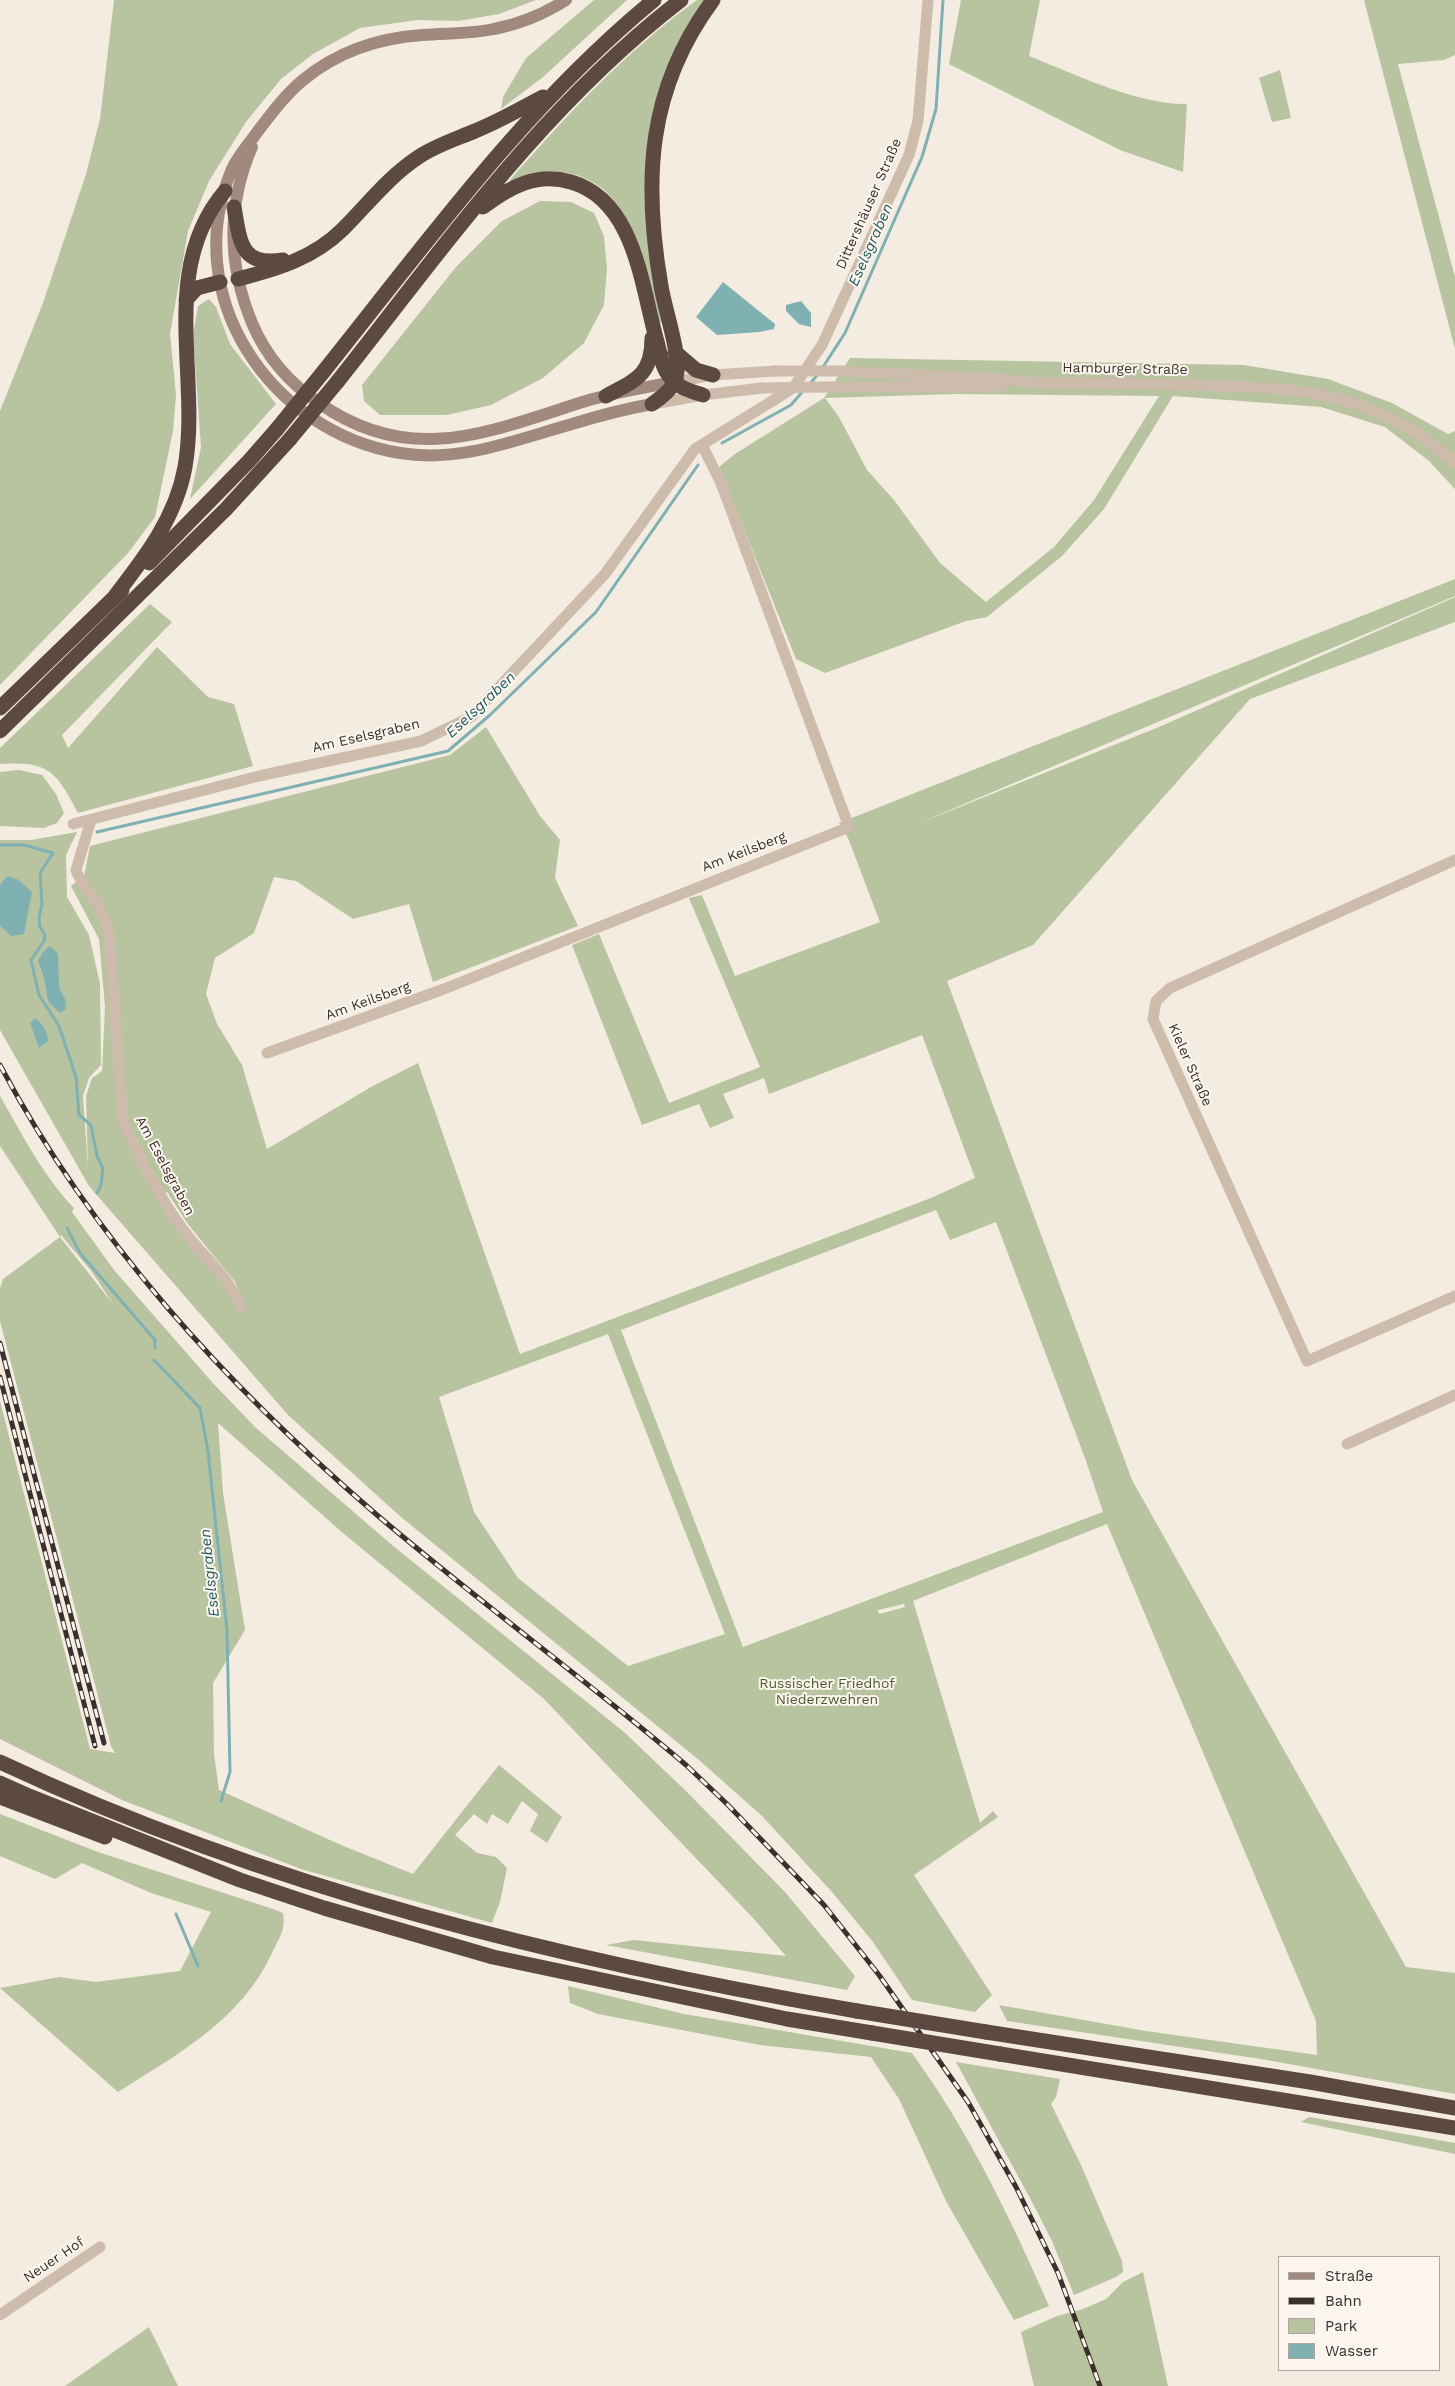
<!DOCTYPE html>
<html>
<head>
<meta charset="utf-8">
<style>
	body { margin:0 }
	#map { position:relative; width:1455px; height:2386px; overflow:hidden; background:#f4ebe1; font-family:"Work Sans",sans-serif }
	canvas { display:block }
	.legend { position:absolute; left:1278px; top:2256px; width:162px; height:115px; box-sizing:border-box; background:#fbf5ee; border:1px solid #aea6a0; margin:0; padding:6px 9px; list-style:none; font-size:15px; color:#3b302b }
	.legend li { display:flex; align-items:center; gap:10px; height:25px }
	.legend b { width:25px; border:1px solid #aea6a0 }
</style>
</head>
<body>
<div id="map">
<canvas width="1455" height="2386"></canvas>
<ul class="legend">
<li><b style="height:6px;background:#a18a7d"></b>Straße</li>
<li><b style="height:6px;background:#3b302b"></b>Bahn</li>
<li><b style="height:14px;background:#b8c4a0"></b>Park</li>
<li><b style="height:14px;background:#7fb0b2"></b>Wasser</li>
</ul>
</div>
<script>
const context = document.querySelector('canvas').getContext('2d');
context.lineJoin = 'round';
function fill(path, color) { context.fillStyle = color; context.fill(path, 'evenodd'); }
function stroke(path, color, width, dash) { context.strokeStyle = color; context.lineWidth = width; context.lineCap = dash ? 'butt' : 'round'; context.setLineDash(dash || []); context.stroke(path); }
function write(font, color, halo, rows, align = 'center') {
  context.font = font + ' "Work Sans",sans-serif'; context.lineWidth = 4; context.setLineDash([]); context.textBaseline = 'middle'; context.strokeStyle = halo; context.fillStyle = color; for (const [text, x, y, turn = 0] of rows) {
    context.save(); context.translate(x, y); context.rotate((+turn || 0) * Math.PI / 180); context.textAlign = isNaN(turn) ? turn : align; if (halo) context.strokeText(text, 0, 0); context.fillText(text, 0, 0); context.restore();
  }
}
const green = new Path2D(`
	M114 0H536L499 14 458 21 418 20 360 28 313 54 281 79 246 122 209 181 188 231 170 334 176 395 173 431 155 517 128 553 0 685V411L43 303 86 174 100 119Z
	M594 0H627L543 77 501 109 503 97 526 58Z
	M697 0H706L683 35 653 119 663 322 659 323C644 266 634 179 560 172 549 171 533 171 523 176 518 178 514 181 509 181 566 116 626 51 697 0Z
	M961 0H1040L1029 56C1075 74 1138 105 1187 104L1183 172 1120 150 949 64Z
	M1364 0H1455V55L1444 60 1398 64 1455 277V349Z
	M1280 70 1291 118 1272 122 1259 78Z
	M540 201 571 202 594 213 604 236 607 269 604 305 584 343 543 378 491 405 447 415H380L364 401 362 385 456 267 502 221Z
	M209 299 216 307 230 344 276 404 190 499 201 447 193 335 198 306Z
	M850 358 1244 365 1328 379 1392 403 1448 434 1455 431V489L1429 461 1385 427 1321 407 1173 396 1104 509 1062 556 987 617 966 621 825 673 796 659 719 467 735 454 824 398ZM956 394 1159 396 1094 500 1054 547 986 602 940 563 894 500 867 470 839 417 825 398Z
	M1455 579V596L917 824 1159 727 1455 597V622L1250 699 1033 945 947 981 1132 1480 1406 1967 1455 1973V2094L1261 2059 1007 2021 999 2005 1146 2031 1317 2055 1316 2021 1107 1524 913 1601 980 1823 993 1811 998 1817 914 1875 992 1995 975 2012 912 2000 873 1942 832 1892 762 1816 699 1760 401 1517 288 1415 89 1186 0 1030V840H31L77 832 66 855 67 897 89 935 100 984 101 1065 89 1078 83 1096 88 1168 86 1096 92 1078 102 1071 105 1007 99 939 71 886 84 876 90 846 450 755 486 727 540 816 560 840 555 878 578 926 433 982 409 904 353 919 296 881 274 877 254 933 215 958 206 994 217 1024 242 1065 267 1149 371 1087 418 1063 520 1354 931 1198 975 1178 922 1035 769 1094 764 1078 723 1094 734 1118 710 1128 699 1104 642 1125 572 945 599 934 669 1103 760 1067 689 898 702 895 735 976 880 922 848 838 839 823ZM167 1192 187 1223 235 1282 240 1293 158 1195ZM936 1210 950 1240 996 1222 1085 1458 1103 1512 743 1647 621 1330ZM608 1334 725 1634 628 1666 518 1578 474 1512 439 1397ZM904 1604 905 1607 879 1614 878 1610Z
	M150 604 172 622 62 735 68 748 157 647 208 697 234 704 253 766 78 813C56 771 49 761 0 764V748Z
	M19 770 42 775 56 794 64 813 57 823 44 828 0 826V772Z
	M0 1096C22 1134 43 1176 74 1208L72 1212 114 1270 212 1382 255 1427 392 1545 624 1732 687 1792 785 1892 855 1976 847 1990 606 1945 634 1940 786 1956 753 1918 543 1698 343 1533 218 1423 223 1493 245 1630 213 1683 214 1754 219 1790 341 1845 413 1874 499 1765 562 1817 547 1843 530 1831 538 1814 522 1801 508 1824 492 1814 487 1824 474 1814 455 1835 477 1853 496 1857 507 1868 500 1902 492 1923 301 1869 122 1800 0 1739V1401L90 1749 115 1753 111 1746 0 1321V1288L3 1279 60 1237 0 1146ZM61 1235 92 1272 113 1304 60 1237Z
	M0 1814 98 1852 273 1909 283 1913C286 1930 279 1938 272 1953 241 2020 178 2054 118 2092L0 1988 59 1977 96 1982 180 1971 211 1912 151 1893 82 1863 55 1879 0 1856Z
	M568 1986 684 2014 912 2053C969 2132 1010 2217 1049 2306L1014 2320 946 2201 899 2099 871 2057 760 2045 598 2014 570 2003Z
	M956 2062 1060 2079 1056 2097 1051 2104 1081 2165 1122 2261 1123 2272 1116 2277 1074 2295 1052 2241 1031 2200Z
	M1309 2117 1455 2143V2154L1301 2122Z
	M1143 2272 1168 2386H1034L1021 2332 1057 2316 1083 2309 1106 2299 1123 2282Z
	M149 2327 178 2386H65Z`);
const water = new Path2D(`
	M723 282 775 324 774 329 759 332 717 335 696 317Z
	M801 301 811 313V327L799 324 786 311V305Z
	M7 876 17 879 32 892 24 934 11 936 0 926V885Z
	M50 946 58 954 59 988 65 999 66 1009 60 1013 48 1001 44 978 38 961 43 952Z
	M35 1018C44 1025 47 1031 48 1041L39 1048 30 1023Z`);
const stream = new Path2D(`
	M823 367 845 333 922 157 936 109 943 0
	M809 385 818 374
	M722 443 791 405 803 391
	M97 832 448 751 490 715 596 612 698 465
	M0 845H24L53 853 40 873 42 904 39 917 40 927 45 935 44 941 31 960 39 995 59 1026 76 1077 79 1115 91 1125 97 1156 103 1168 101 1185 97 1193
	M67 1228 80 1253 155 1340V1348
	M154 1360 200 1408 208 1451 227 1630 230 1772 221 1801
	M176 1914 198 1966`);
const minor = new Path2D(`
	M839 371 1001 379 1034 383C1087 383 1140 384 1193 385 1297 388 1374 389 1455 463
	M674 382 713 375 775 371
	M824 387 1002 386
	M654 404 703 395 762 388
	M91 820 76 870C80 883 91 892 98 904 103 913 107 923 109 934L123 1121C140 1157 158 1196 182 1228 202 1256 228 1275 241 1307
	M73 824 259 776 421 741 471 717 605 574 695 449 793 388 822 345 909 155 918 121 928 0
	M1455 860 1170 988 1156 1001 1153 1019 1307 1361 1455 1296
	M267 1053 444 989 849 827 721 483 702 445
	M1347 1444 1455 1395
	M0 2315 100 2247`);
const secondary = new Path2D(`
	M566 0C544 14 520 24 494 29 471 34 446 33 422 35 378 38 337 52 303 80 285 95 272 113 258 131 249 144 239 154 232 169 178 295 270 432 400 453 460 463 515 440 572 424 598 416 625 409 652 404
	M252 147C227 205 228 265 252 323 266 356 289 383 319 403 413 469 492 430 589 400 617 392 646 387 674 382`);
const motorway = new Path2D(`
	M234 207C240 241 240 267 283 260
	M483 207C510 187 536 172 571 182 634 200 641 283 656 338 660 350 661 367 670 377 678 388 691 391 703 395
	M238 279C277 269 314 258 343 229 368 204 389 176 420 156 437 145 456 139 475 131 498 122 520 109 543 97
	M186 300 197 288 220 282
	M675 352 696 370 713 375
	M324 371C428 241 525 106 654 0
	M338 381C444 247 544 105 681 0
	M606 396C636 380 652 375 652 338
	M652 404C663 396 676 387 677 372 679 350 665 310 661 286 643 181 647 89 713 0
	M149 563 249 461 277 429
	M115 596C146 556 176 517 185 467 201 376 158 270 225 191
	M0 708 122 590
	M0 731 226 509 290 439
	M0 1762C270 1889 564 1961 857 2011
	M0 1783 29 1796 240 1880 324 1908 493 1957 787 2019 872 2033
	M0 1797 105 1837
	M986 2032 1310 2082 1455 2108
	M1000 2054 1455 2128`);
const rail = new Path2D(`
	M0 1065C93 1240 227 1386 377 1515 478 1601 585 1679 686 1765L727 1804 824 1905 879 1975 968 2102 1016 2187 1058 2273 1100 2386
	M0 1343 104 1743
	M0 1377 95 1746`);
const minorBridge = new Path2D(`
	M775 371H839
	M762 388 824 387`);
const motorwayBridge = new Path2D(`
	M277 429 324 371
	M290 439 338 381
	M857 2011 986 2032
	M872 2033 1000 2054`);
const streetNames = [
	["Dittershäuser Straße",869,204,-66],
	["Hamburger Straße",1125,369,1],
	["Am Eselsgraben",366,736,-13],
	["Am Keilsberg",744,852,-21],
	["Am Keilsberg",368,1001,-20],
	["Kieler Straße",1190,1065,66],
	["Am Eselsgraben",165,1166,62],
	["Neuer Hof",54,2260,-34]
];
const parkNames = [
	["Russischer Friedhof",827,1684],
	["Niederzwehren",827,1700]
];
const waterNames = [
	["Eselsgraben",871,245,-66],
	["Eselsgraben",481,705,-43],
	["Eselsgraben",210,1573,-96]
];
fill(green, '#b8c4a0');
fill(water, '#7fb0b2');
stroke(stream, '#7fb0b2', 3);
stroke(minor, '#cdbbac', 11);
stroke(secondary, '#a18a7d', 12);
stroke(motorway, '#5c4a42', 15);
stroke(rail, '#3b302b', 5);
stroke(rail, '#fbf5ee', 3, [9]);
stroke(minorBridge, '#cdbbac', 11);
stroke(motorwayBridge, '#5c4a42', 15);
write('14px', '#3b302b', '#fbf5ee', streetNames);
write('14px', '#4a5a2e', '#fbf5ee', parkNames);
write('italic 15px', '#1f5a5e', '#fbf5ee', waterNames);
</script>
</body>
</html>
